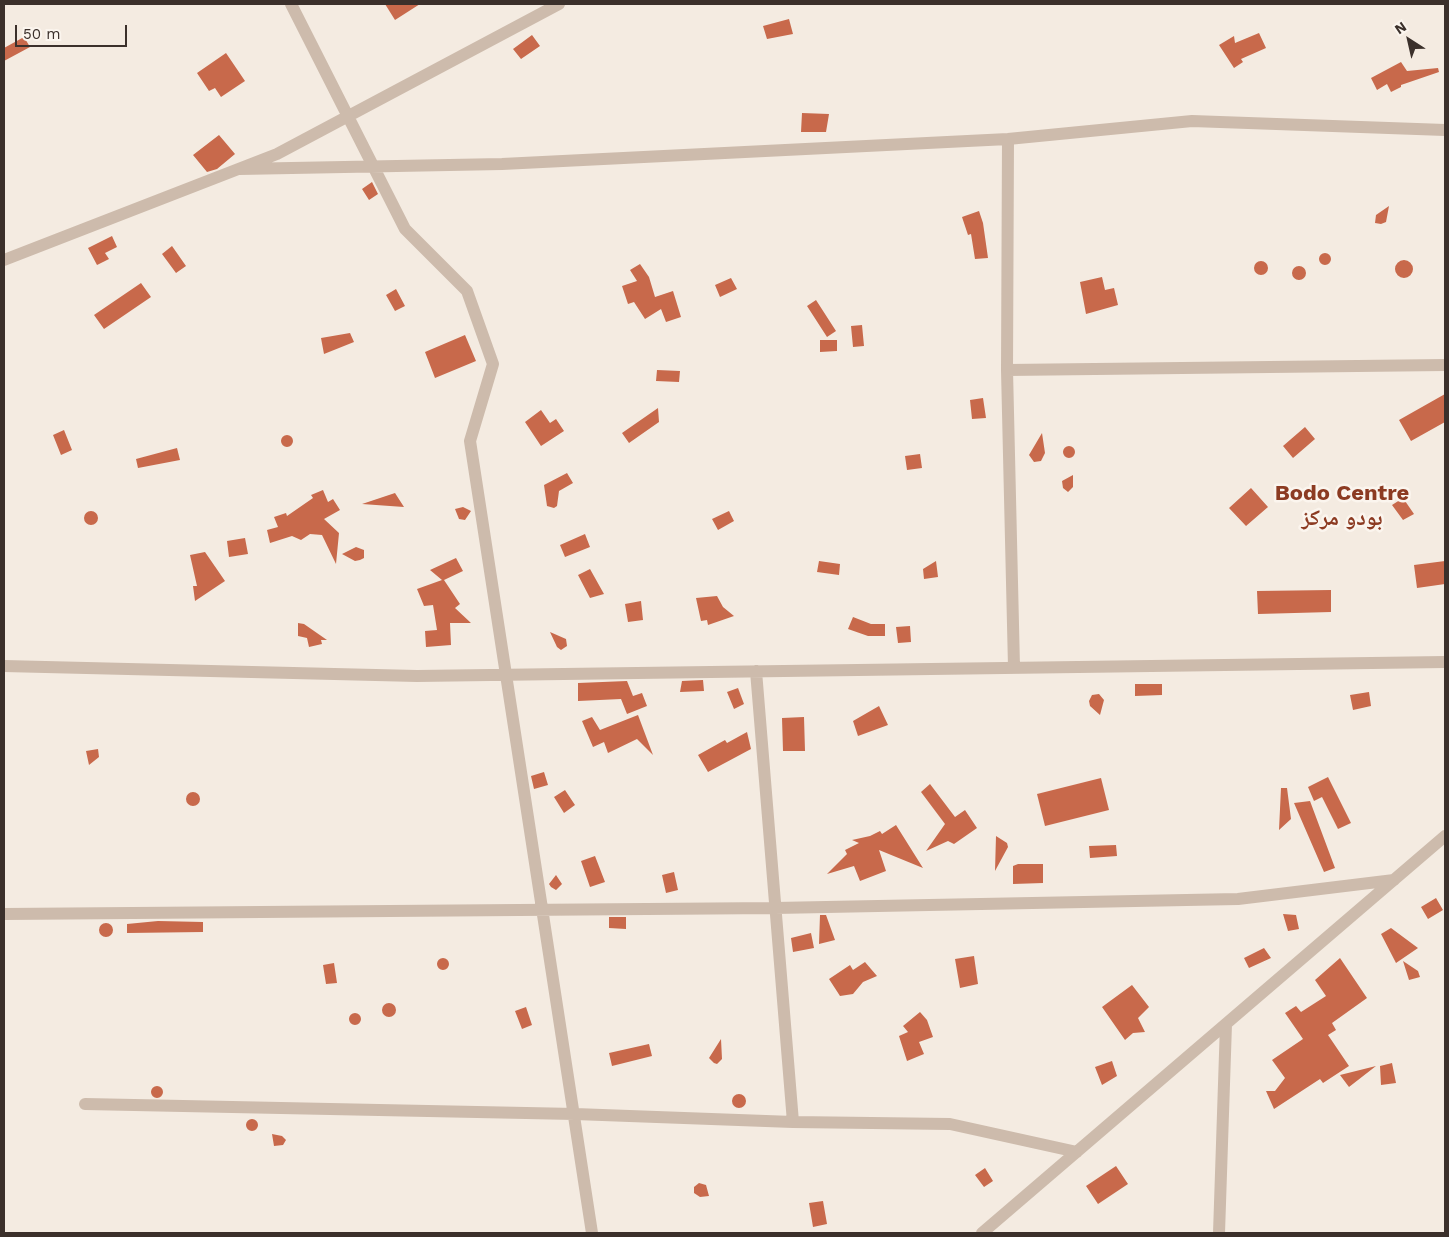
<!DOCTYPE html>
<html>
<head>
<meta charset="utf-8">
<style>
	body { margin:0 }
	#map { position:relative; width:1449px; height:1237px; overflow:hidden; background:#f4ebe1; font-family:"Work Sans",sans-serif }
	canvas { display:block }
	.frame { position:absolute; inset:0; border:5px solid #3b302b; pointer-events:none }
	.north { position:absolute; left:1384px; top:15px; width:50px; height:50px; -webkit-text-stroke:4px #fbf5ee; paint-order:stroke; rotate:325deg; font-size:14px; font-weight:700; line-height:20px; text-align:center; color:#3b302b }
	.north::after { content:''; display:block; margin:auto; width:18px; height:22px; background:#3b302b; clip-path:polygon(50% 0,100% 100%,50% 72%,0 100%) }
	.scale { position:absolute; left:15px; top:25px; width:112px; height:22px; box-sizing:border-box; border:2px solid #3b302b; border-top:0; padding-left:6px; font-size:15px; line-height:18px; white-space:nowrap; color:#3b302b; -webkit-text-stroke:4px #fbf5ee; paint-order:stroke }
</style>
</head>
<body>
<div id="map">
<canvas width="1449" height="1237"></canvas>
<div class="frame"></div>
<div class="north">N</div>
<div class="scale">50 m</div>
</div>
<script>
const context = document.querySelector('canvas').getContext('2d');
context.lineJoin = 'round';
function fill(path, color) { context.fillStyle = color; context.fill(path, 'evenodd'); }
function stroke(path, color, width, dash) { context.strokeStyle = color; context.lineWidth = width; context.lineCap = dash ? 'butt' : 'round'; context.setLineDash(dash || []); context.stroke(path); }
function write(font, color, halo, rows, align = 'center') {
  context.font = font + ' "Work Sans","Noto Naskh Arabic",sans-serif'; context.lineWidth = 5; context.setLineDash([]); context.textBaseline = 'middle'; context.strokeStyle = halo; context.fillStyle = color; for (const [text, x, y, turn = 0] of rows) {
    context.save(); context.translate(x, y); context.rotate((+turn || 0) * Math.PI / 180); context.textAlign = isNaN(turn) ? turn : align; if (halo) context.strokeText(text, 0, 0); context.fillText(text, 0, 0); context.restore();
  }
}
const building = new Path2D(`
	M385 4H420L395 20Z
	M789 19 793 34 767 39 763 26Z
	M1259 33 1266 48 1241 59 1243 62 1234 68 1219 45 1234 36 1235 43Z
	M532 35 540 46 521 59 513 49Z
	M24 37 30 47 4 61V48Z
	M226 53 245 81 221 97 215 88 209 91 197 73Z
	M1401 62 1407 71 1438 68 1439 72 1401 85V87L1391 92 1387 84 1377 90 1371 78Z
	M802 113 829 114 826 132H801Z
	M219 135 235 154 217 169 207 172 193 155Z
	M372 182 378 194 369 200 362 189Z
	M1389 206 1386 222 1381 224 1375 223 1376 215Z
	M979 211 983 223 988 258 975 259 971 234 968 235 962 217Z
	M112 236 117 247 105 253 109 259 97 265 88 248Z
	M172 246 186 266 176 273 162 254Z
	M1319 259a6 6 0 1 1 12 0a6 6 0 1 1-12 0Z
	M1395 269a9 9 0 1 1 18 0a9 9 0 1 1-18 0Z
	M1254 268a7 7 0 1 1 14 0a7 7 0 1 1-14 0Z
	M640 264 649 277 655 297 673 291 681 317 666 322 661 309 645 319 634 302 628 304 622 286 637 281 630 270Z
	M1292 273a7 7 0 1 1 14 0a7 7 0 1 1-14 0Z
	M1102 277 1105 290 1114 288 1118 305 1086 314 1080 282Z
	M731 278 737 289 720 297 715 285Z
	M141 283 151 297 104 329 94 315Z
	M396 289 405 306 395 311 386 295Z
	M816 300 836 331 827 337 807 306Z
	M862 325 864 346 853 347 851 326Z
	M350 333 354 342 324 354 321 338Z
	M465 335 476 361 435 378 425 352Z
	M820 340H837V351L820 352Z
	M657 370 680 371 679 382 656 381Z
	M1445 394V422L1411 441 1399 420Z
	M983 398 986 418 972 419 970 400Z
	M658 408 659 422 629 443 622 433Z
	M541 410 550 423 556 419 564 431 541 446 525 422Z
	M1305 427 1315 439 1293 458 1283 446Z
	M64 430 72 450 61 455 53 435Z
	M1042 433 1045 453 1041 461 1034 462 1029 455Z
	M281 441a6 6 0 1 1 12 0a6 6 0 1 1-12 0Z
	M1063 452a6 6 0 1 1 12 0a6 6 0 1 1-12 0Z
	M177 448 180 460 138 468 136 459Z
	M920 454 922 468 907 470 905 456Z
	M567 473 573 483 559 491 557 506 554 508 547 506 544 485Z
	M1073 475V487L1068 492 1063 488 1062 481Z
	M1251 488 1268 507 1246 526 1229 508Z
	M323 490 328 502 333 499 340 510 324 519 339 533 336 564 322 535 310 534 301 540 292 536 270 543 267 530 278 527 274 517 286 513 287 516 313 498 311 495Z
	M395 493 404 507 362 504Z
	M1403 498 1414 514 1403 520 1392 505Z
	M463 507 471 511 465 520 459 519 455 509Z
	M729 511 734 521 718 530 712 519Z
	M84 518a7 7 0 1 1 14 0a7 7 0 1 1-14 0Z
	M585 534 590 547 565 557 560 545Z
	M245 538 248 554 229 557 227 541Z
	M356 547 364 550V558L360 560 355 561 342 554Z
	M205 552 225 581 195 601 193 586H197L190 555Z
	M456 558 463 571 444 580 460 604 455 608 471 623H450L451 645 426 647 425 631 437 630 433 605 424 606 417 589 442 580 430 570Z
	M819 561 840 564 839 575 817 572Z
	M936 561 938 577 924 579 923 569Z
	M1445 561V584L1417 588 1414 565Z
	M590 569 604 594 590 598 578 575Z
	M1331 590V612L1258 614 1257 591Z
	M717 596 723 607 734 616 708 625 707 620 701 621 696 598Z
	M641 601 643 620 628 622 625 604Z
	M853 617 871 624H885V636H868L848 629Z
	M298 623 304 624 327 640H321L322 644 309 647 307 638 298 636Z
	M910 626 911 642 898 643 896 627Z
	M550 632 566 639 567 646 561 650 557 647Z
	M703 680 704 691 680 692 682 681Z
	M627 681 633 696 642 693 647 706 627 714 621 699 578 701V683Z
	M1135 684H1162V695L1135 696Z
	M738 688 744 704 734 709 727 692Z
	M1369 692 1371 706 1353 710 1350 695Z
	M1099 694 1104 700 1100 715 1090 706 1089 701 1092 695Z
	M879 706 888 725 858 736 853 721Z
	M638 715 653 755 637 739 608 753 604 742 593 747 582 721 592 717 600 730Z
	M804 717 805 751H783L782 718Z
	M747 732 751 749 708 772 698 755 725 740 727 743Z
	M98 749 99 757 89 765 86 751Z
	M544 772 548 785 534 789 531 776Z
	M1328 777 1351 823 1338 829 1322 797 1314 801 1308 787Z
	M1101 778 1109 810 1045 826 1037 794Z
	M930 784 955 817 965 810 977 828 954 844 948 841 926 851 945 824 921 792Z
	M1281 788H1287L1291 819 1279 830Z
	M565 790 575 805 564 813 554 797Z
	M186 799a7 7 0 1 1 14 0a7 7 0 1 1-14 0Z
	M1310 801 1335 868 1324 872 1294 803Z
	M896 825 923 868 879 850 886 871 860 881 854 866 827 874 847 854 845 850 859 843 852 840 870 836 880 831 882 834Z
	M996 836 1007 843 1008 847 995 871Z
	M1116 845 1117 856 1090 858 1089 846Z
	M595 856 605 882 590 887 581 861Z
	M1018 864H1043V883L1013 884V866Z
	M674 872 678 890 666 893 662 875Z
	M556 875 562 884 556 890 551 887 549 884Z
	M1436 898 1443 910 1428 919 1421 907Z
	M1283 914 1296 915 1299 929 1288 931Z
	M820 915H826L835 940 819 944Z
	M609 917H626V929L609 928Z
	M158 921 203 922V932L127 933V924Z
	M99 930a7 7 0 1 1 14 0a7 7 0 1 1-14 0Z
	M1391 928 1418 948 1396 963 1381 934Z
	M811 933 814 948 793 952 791 938Z
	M1264 948 1271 958 1249 968 1244 958Z
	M974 956 978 984 960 988 955 959Z
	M437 964a6 6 0 1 1 12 0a6 6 0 1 1-12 0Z
	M1340 958 1367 998 1332 1023 1336 1030 1328 1035 1349 1066 1323 1083 1320 1079 1274 1109 1266 1091H1275L1285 1078 1272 1060 1303 1039 1285 1013 1296 1006 1301 1012 1326 996 1315 980Z
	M1403 961 1418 971 1420 977 1409 980Z
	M865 962 877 976 863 982 853 994 840 996 829 979 850 965 853 970Z
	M334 963 337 983 326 984 323 965Z
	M1132 985 1149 1007 1138 1018 1145 1032 1133 1033 1125 1040 1102 1007Z
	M382 1010a7 7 0 1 1 14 0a7 7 0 1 1-14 0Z
	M526 1007 532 1025 522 1029 515 1011Z
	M920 1012 927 1020 933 1037 919 1042 924 1054 907 1061 899 1036 908 1032 903 1026Z
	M349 1019a6 6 0 1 1 12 0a6 6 0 1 1-12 0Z
	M721 1039 722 1059 717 1064 714 1063 709 1058Z
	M649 1044 652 1056 612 1066 609 1053Z
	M1112 1061 1117 1076 1102 1085 1095 1067Z
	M1392 1063 1396 1083 1381 1085 1380 1066Z
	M1376 1066 1349 1087 1340 1075Z
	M151 1092a6 6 0 1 1 12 0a6 6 0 1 1-12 0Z
	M732 1101a7 7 0 1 1 14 0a7 7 0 1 1-14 0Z
	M246 1125a6 6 0 1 1 12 0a6 6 0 1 1-12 0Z
	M272 1134 282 1136 286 1140 283 1145 274 1146Z
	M1116 1166 1128 1184 1098 1204 1086 1186Z
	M985 1168 993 1181 984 1187 975 1175Z
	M699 1183 706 1185 709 1196 700 1197 694 1193V1187Z
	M823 1201 827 1224 813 1227 809 1203Z`);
const minor = new Path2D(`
	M291 4 405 229 467 291 493 364 470 441 592 1233
	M1008 139 1007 370 1014 667
	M239 169 502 164 1008 139 1192 121 1445 130
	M4 260 277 154 559 4
	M1007 370 1445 365
	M4 666 417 676 1445 662
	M756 671 793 1122
	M4 914 775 908 1238 899 1394 880
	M85 1104 575 1114 793 1122 950 1124 1077 1152
	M982 1233 1445 836
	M1219 1233 1226 1024`);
const townNames = [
	["Bodo Centre",1342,494],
	["بودو مركز",1342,519]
];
fill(building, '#c8694b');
stroke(minor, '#cdbbac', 12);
write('bold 22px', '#8c3b22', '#fbf5ee', townNames);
</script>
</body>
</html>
